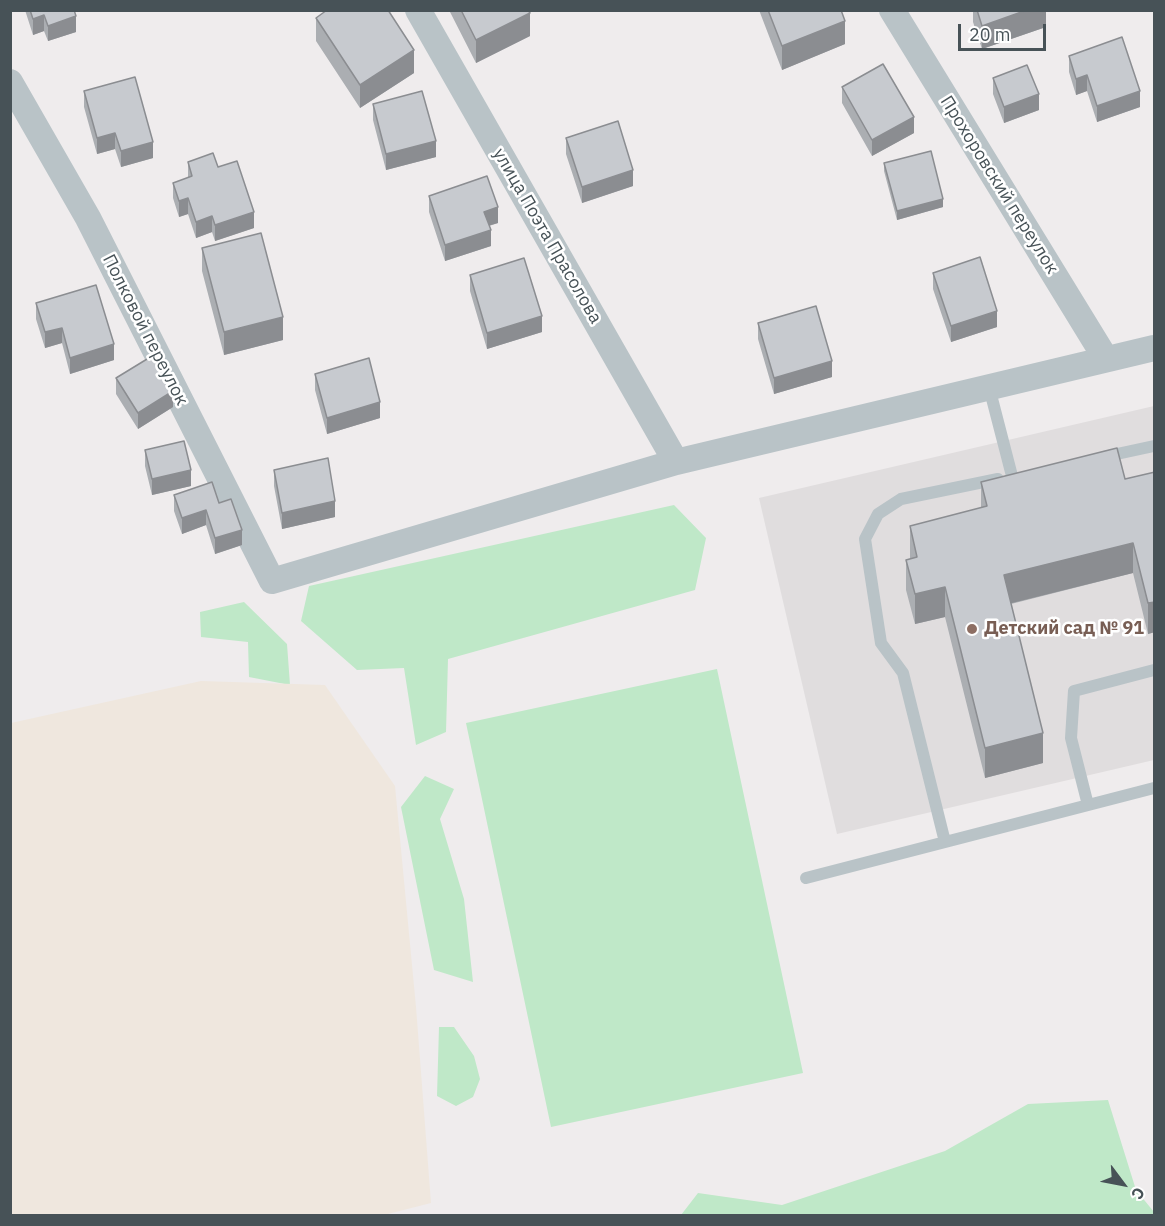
<!DOCTYPE html>
<html>
<head>
<meta charset="utf-8">
<style>
	body { margin:0 }
	#map { position:relative; width:1165px; height:1226px; overflow:hidden; background:#efeced; font-family:"IBM Plex Sans",sans-serif }
	canvas { display:block }
	.frame { position:absolute; inset:0; border:12px solid #475257; pointer-events:none }
	.north { position:absolute; left:1093px; top:1154px; width:60px; height:60px; -webkit-text-stroke:4px #fff; paint-order:stroke; rotate:122deg; font-size:16px; font-weight:700; line-height:24px; text-align:center; color:#475257 }
	.north::after { content:''; display:block; margin:auto; width:21px; height:27px; background:#475257; clip-path:polygon(50% 0,100% 100%,50% 72%,0 100%) }
	.scale { position:absolute; left:958px; top:24px; width:88px; height:27px; box-sizing:border-box; border:3px solid #475257; border-top:0; padding-left:8px; font-size:18px; line-height:21px; white-space:nowrap; color:#475257; -webkit-text-stroke:4px #fff; paint-order:stroke }
</style>
</head>
<body>
<div id="map">
<canvas width="1165" height="1226"></canvas>
<div class="frame"></div>
<div class="north">С</div>
<div class="scale">20 m</div>
</div>
<script>
const context = document.querySelector('canvas').getContext('2d');
context.lineJoin = 'round';
function fill(path, color) { context.fillStyle = color; context.fill(path, 'evenodd'); }
function stroke(path, color, width, dash) { context.strokeStyle = color; context.lineWidth = width; context.lineCap = dash ? 'butt' : 'round'; context.setLineDash(dash || []); context.stroke(path); }
function write(font, color, halo, rows, align = 'center') {
  context.font = font + ' "IBM Plex Sans",sans-serif'; context.lineWidth = 5; context.setLineDash([]); context.textBaseline = 'middle'; context.strokeStyle = halo; context.fillStyle = color; for (const [text, x, y, turn = 0] of rows) {
    context.save(); context.translate(x, y); context.rotate((+turn || 0) * Math.PI / 180); context.textAlign = isNaN(turn) ? turn : align; if (halo) context.strokeText(text, 0, 0); context.fillText(text, 0, 0); context.restore();
  }
}
const education = new Path2D(`
	M1154 406V760L837 834 759 498Z`);
const green = new Path2D(`
	M674 505 706 538 695 590 448 659 446 732 416 745 404 668 357 670 301 621 309 586Z
	M244 602 287 644 290 685 249 677 248 642 201 637 200 612Z
	M717 669 803 1073 551 1127 466 723Z
	M425 776 454 789 440 819 464 899 473 982 434 970 401 807Z
	M439 1027H454L474 1056 480 1079 473 1097 456 1106 437 1096Z
	M1108 1100 1136 1190 1154 1212V1215H681L698 1193 782 1205 945 1151 1028 1104Z`);
const sand = new Path2D(`
	M201 681 325 685 395 786 416 1007 431 1203 380 1216 11 1215V723Z`);
const lane = new Path2D(`
	M989 387 1012 476
	M1103 457 1154 446
	M1088 805 1071 738 1074 691 1154 670
	M945 842 903 673 881 643 865 539 878 514 901 499 998 479
	M806 878 1154 788`);
const street = new Path2D(`
	M418 10 676 462
	M892 10 1106 359
	M10 82 88 218 272 581 676 462 1154 348`);
const wall = new Path2D(`
	M25 10H74L76 32 48 41 44 31 33 35Z
	M449 10H528L530 36 476 63Z
	M759 10H841L845 44 782 70Z
	M973 10H1046V27L982 49 973 22Z
	M316 18 414 73 360 108 316 41Z
	M1069 56 1140 107 1097 122 1087 91 1076 95 1069 72Z
	M993 78 1039 110 1004 123 993 94Z
	M842 87 914 133 872 156 842 103Z
	M84 91 153 158 121 167 115 149 97 154 84 107Z
	M373 104 436 157 386 170 373 120Z
	M566 138 633 186 582 203 566 154Z
	M188 162 218 167 254 228 215 241 212 232 196 238 188 214 179 217 173 198V183L188 178Z
	M884 163 943 207 897 220 884 171Z
	M429 196 498 223 489 226 491 246 445 261 429 212Z
	M202 248 283 340 224 355 202 271Z
	M933 273 997 327 951 342 933 289Z
	M470 275 542 332 487 349 470 291Z
	M36 303 114 360 70 374 62 343 45 348 36 319Z
	M758 323 832 377 774 394 758 339Z
	M315 374 380 418 327 434 315 390Z
	M116 378 173 407 138 429 116 394Z
	M145 450 191 486 152 495 145 466Z
	M274 470 335 517 282 529 274 486Z
	M1155 472V632L1148 634 1133 573 1011 604 1043 763 985 778 945 617 915 624 906 590V560L910 559V526L981 508V482L1125 479Z
	M174 495 219 503 242 545 215 554 206 525 182 534 174 511Z`);
const shadedWall = new Path2D(`
	M1027 10H1046V27L982 49V26Z
	M530 13V36L476 63V40Z
	M44 15V31L33 35V19Z
	M76 16V32L48 41V26Z
	M845 21V44L782 70V46Z
	M414 50V73L360 108V85Z
	M1087 75V91L1076 95V79Z
	M1140 91V107L1097 122V106Z
	M1039 94V110L1004 123V107Z
	M914 117V133L872 156V140Z
	M115 133V149L97 154V138Z
	M436 141V157L386 170V154Z
	M153 142V158L121 167V151Z
	M633 170V186L582 203V187Z
	M188 198V214L179 217V201Z
	M943 199V207L897 220V211Z
	M498 207V223L484 227V212Z
	M254 212V228L215 241V225Z
	M212 216V232L196 238V222Z
	M491 230V246L445 261V245Z
	M997 311V327L951 342V326Z
	M542 316V332L487 349V333Z
	M283 317V340L224 355V332Z
	M62 328V343L45 348V332Z
	M114 344V360L70 374V358Z
	M832 361V377L774 394V378Z
	M173 391V407L138 429V413Z
	M380 402V418L327 434V418Z
	M191 470V486L152 495V479Z
	M335 501V517L282 529V513Z
	M206 510V525L182 534V518Z
	M242 530V545L215 554V538Z
	M1133 543V573L1004 605V575Z
	M945 587V617L915 624V594Z
	M1155 602V632L1148 634V603Z
	M1043 733V763L985 778V748Z`);
const building = new Path2D(`
	M30 10H74L76 16 48 26 44 15 33 19Z
	M327 10H388L414 50 360 85 316 18Z
	M461 10H528L530 13 476 40Z
	M768 10H841L845 21 782 46Z
	M977 10H1027L982 26Z
	M1122 37 1140 91 1097 106 1087 75 1076 79 1069 56Z
	M883 64 914 117 872 140 842 87Z
	M1027 65 1039 94 1004 107 993 78Z
	M135 77 153 142 121 151 115 133 97 138 84 91Z
	M422 91 436 141 386 154 373 104Z
	M618 121 633 170 582 187 566 138Z
	M931 151 943 199 897 211 884 163Z
	M213 153 218 167 237 161 254 212 215 225 212 216 196 222 188 198 179 201 173 183 192 176 188 162Z
	M487 176 498 207 484 212 491 230 445 245 429 196Z
	M261 233 283 317 224 332 202 248Z
	M980 257 997 311 951 326 933 273Z
	M524 258 542 316 487 333 470 275Z
	M96 285 114 344 70 358 62 328 45 332 36 303Z
	M816 306 832 361 774 378 758 323Z
	M152 356 173 391 138 413 116 378Z
	M369 358 380 402 327 418 315 374Z
	M184 441 191 470 152 479 145 450Z
	M1117 448 1125 479 1155 472V602L1148 603 1133 543 1004 575 1043 733 985 748 945 587 915 594 906 560 917 557 910 526 987 506 981 482Z
	M328 458 335 501 282 513 274 470Z
	M212 482 219 503 231 499 242 530 215 538 206 510 182 518 174 495Z`);
const markers = [
	[972,629,6,"#8d6e63"]
];
const streetNames = [
	["Прохоровский переулок",999,185,58],
	["улица Поэта Прасолова",547,236,60],
	["Полковой переулок",145,330,63]
];
const educationNames = [
	["Детский сад № 91",984,629]
];
fill(education, '#e0ddde');
fill(green, '#bfe8c8');
fill(sand, '#efe7de');
stroke(lane, '#b9c3c7', 12);
stroke(street, '#b9c3c7', 26);
fill(wall, '#abaeb2');
fill(shadedWall, '#8b8d91');
fill(building, '#c7cacf');
stroke(building, '#8b8d91', 1.5);
for (const [x, y, r, color] of markers) { const dot = new Path2D(); dot.arc(x, y, r, 0, 2 * Math.PI); context.fillStyle = color; context.fill(dot); stroke(dot, '#fff', 2); }
write('18px', '#475257', '#fff', streetNames);
write('bold 18px', '#785e54', '#fff', educationNames, 'left');
</script>
</body>
</html>
